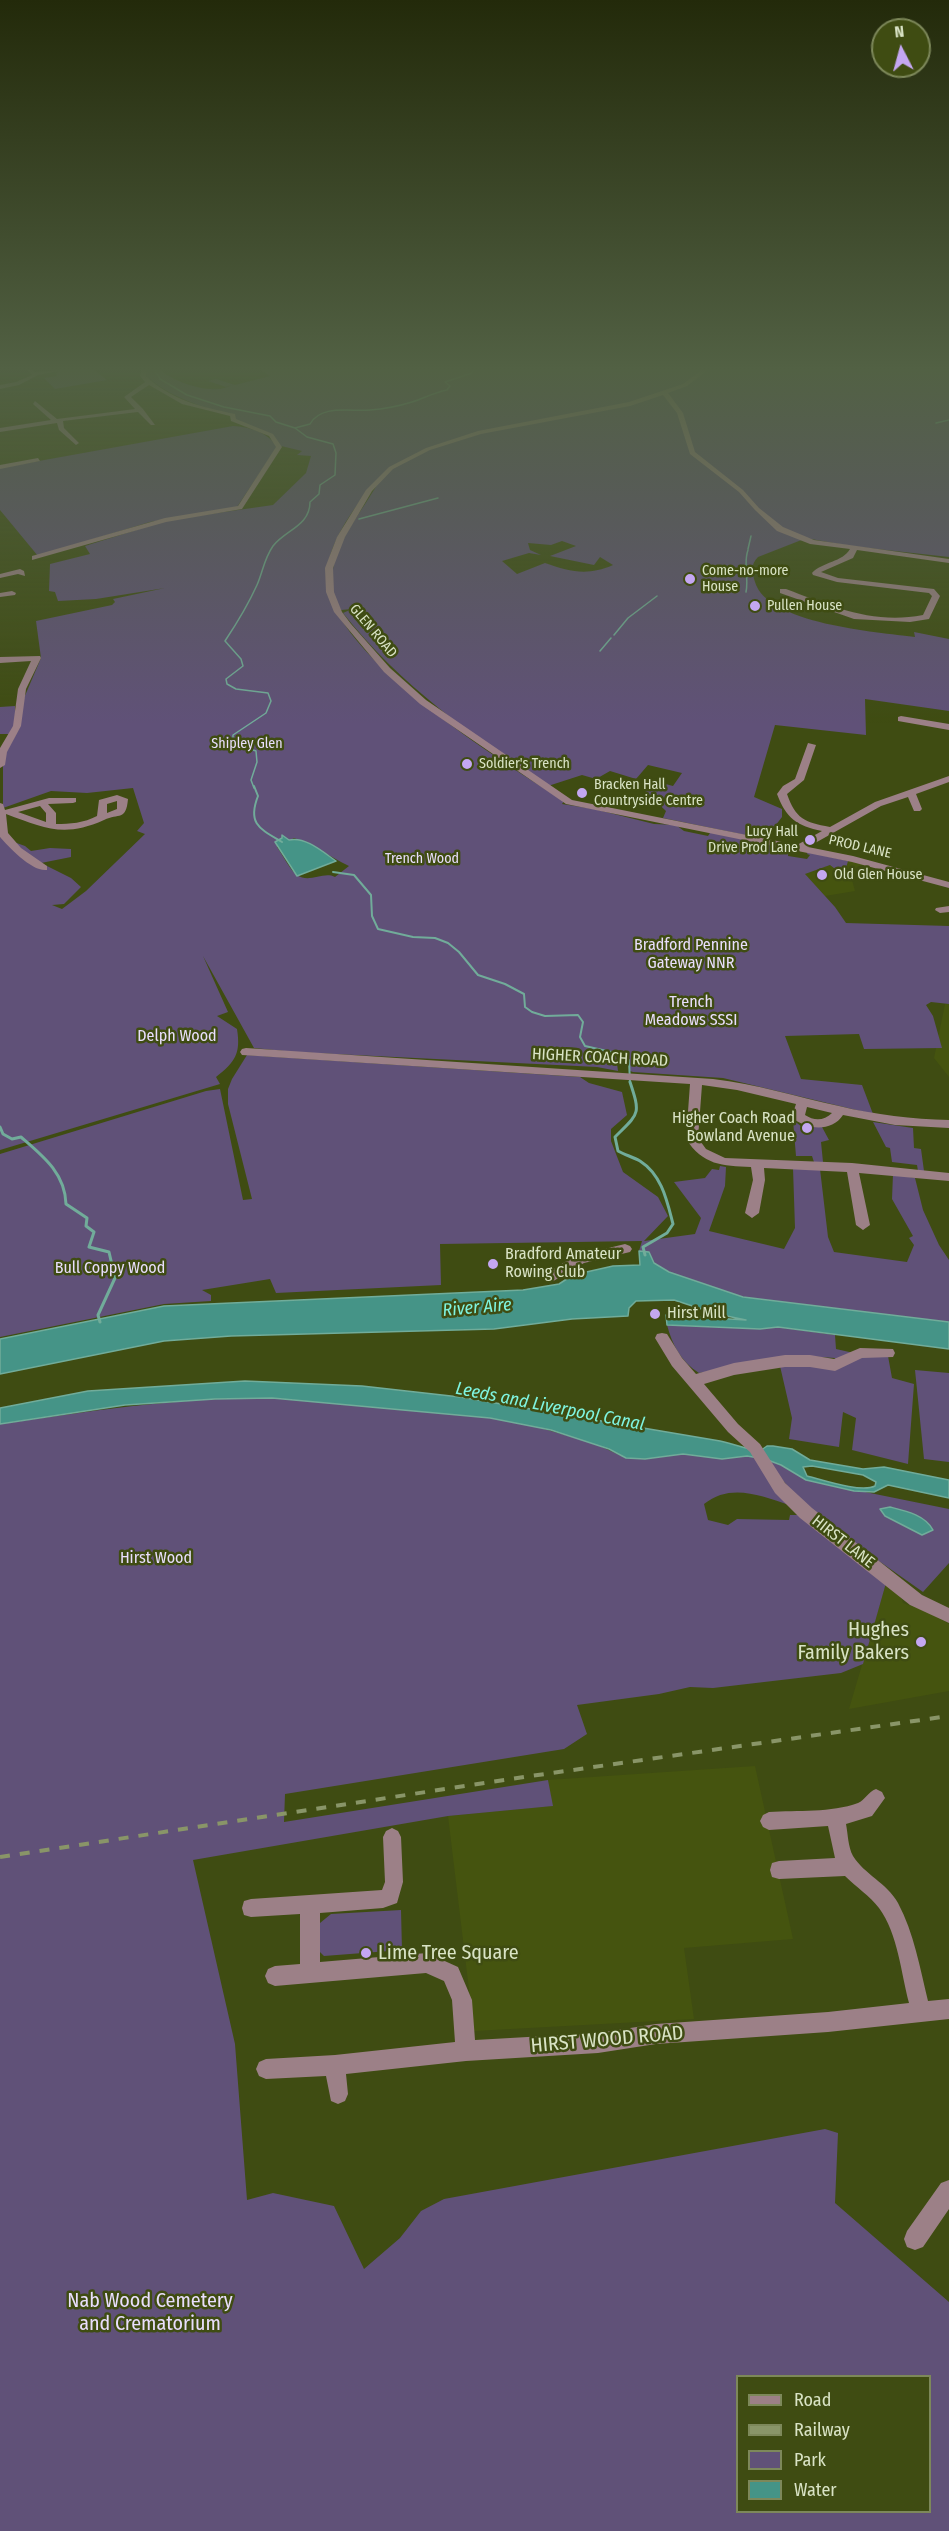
<!DOCTYPE html>
<html>
<head>
<meta charset="utf-8">
<style>
	body { margin:0 }
	#map { position:relative; width:949px; height:2531px; overflow:hidden; background:#3f4c12; font-family:"Fira Sans Condensed",sans-serif }
	canvas { display:block }
	.legend { position:absolute; left:736px; top:2375px; width:195px; height:138px; box-sizing:border-box; background:#3f4c12; border:2px solid #7d885a; margin:0; padding:8px 10px; list-style:none; font-size:18px; color:#d9e3c5 }
	.legend li { display:flex; align-items:center; gap:12px; height:30px }
	.legend b { width:30px; border:2px solid #7d885a }
	.north { position:absolute; left:871px; top:18px; width:60px; height:60px; box-sizing:border-box; background:#3f4c12; border:2px solid #7d885a; border-radius:50%; rotate:354deg; font-size:16px; font-weight:700; line-height:24px; text-align:center; color:#d9e3c5 }
	.north::after { content:''; display:block; margin:auto; width:21px; height:27px; background:#c4a7f1; clip-path:polygon(50% 0,100% 100%,50% 72%,0 100%) }
</style>
</head>
<body>
<div id="map">
<canvas width="949" height="2531"></canvas>
<ul class="legend">
<li><b style="height:8px;background:#9c8087"></b>Road</li>
<li><b style="height:8px;background:#899568"></b>Railway</li>
<li><b style="height:16px;background:#605178"></b>Park</li>
<li><b style="height:16px;background:#459487"></b>Water</li>
</ul>
<div class="north">N</div>
</div>
<script>
const context = document.querySelector('canvas').getContext('2d');
context.lineJoin = 'round';
function fill(path, color) { context.fillStyle = color; context.fill(path, 'evenodd'); }
function stroke(path, color, width, dash) { context.strokeStyle = color; context.lineWidth = width; context.lineCap = dash ? 'butt' : 'round'; context.setLineDash(dash || []); context.stroke(path); }
function write(font, color, halo, rows, align = 'center') {
  context.font = font + ' "Fira Sans Condensed",sans-serif'; context.lineWidth = 5; context.setLineDash([]); context.textBaseline = 'middle'; context.strokeStyle = halo; context.fillStyle = color; for (const [text, x, y, turn = 0] of rows) {
    context.save(); context.translate(x, y); context.rotate((+turn || 0) * Math.PI / 180); context.textAlign = isNaN(turn) ? turn : align; if (halo) context.strokeText(text, 0, 0); context.fillText(text, 0, 0); context.restore();
  }
}
const built = new Path2D(`
	M844 860 864 864 857 867 851 876 855 891 825 896 804 874Z
	M945 1004H949V1077L934 1058Z
	M886 1583 902 1599 903 1603 926 1611 949 1624V1691L849 1709Z
	M755 1766 793 1939 684 1948 694 2019 474 2031 448 1816 552 1806 548 1780Z`);
const green = new Path2D(`
	M62 370H94L107 380 55 389 44 378 57 376 56 373Z
	M147 370H160C176 383 213 396 232 385L226 387 208 381 216 379 235 385 270 376 261 370H949V557L850 546 800 537 799 538 804 539 758 557C750 565 752 572 755 582 767 624 877 632 915 637L914 632 949 639V711L865 699 866 735 775 725 754 797 782 809V817L765 839 663 818 666 811 644 790 643 784 647 779 673 786 682 773 648 765 636 779 610 771 596 779 582 775 548 786C472 736 400 685 343 613L352 609 341 610C314 564 357 521 378 483H374C354 508 325 546 327 580 331 656 503 762 564 801L562 804 594 809 654 824 676 825 684 831 708 836 710 833H716L789 847 788 856 807 859 810 855 807 854 808 852 848 861 846 868 839 872 830 865 805 874 835 907 846 923 949 926V1004L931 1002 926 1005 933 1016 942 1048 864 1049 859 1034 785 1036 801 1079 862 1085 873 1114 723 1078 633 1072 630 1071 629 1061 618 1054 616 1056 618 1071 597 1067 294 1052 254 1048 203 956 228 1012 217 1016 237 1029C241 1054 235 1062 216 1077L220 1084 0 1150V837L25 846 31 851 50 848 71 849V857L41 863 71 878 81 887 64 904 52 905 62 909 86 891 145 834 137 831 144 823 133 788 87 793 51 791 3 808V758L20 727 24 698 41 658 36 621 112 605 115 602 113 599 165 588 96 599 58 601 55 592 49 591 50 564 90 554 85 546 168 520 273 505 306 473 311 456 297 455 302 451 281 446 269 434 236 420 233 418 235 416C229 412 223 413 216 411 191 403 166 394 146 376ZM562 541 576 546 550 556 594 565 600 557 613 565C588 576 570 572 545 563L517 574 502 561 529 553 541 555 530 550 528 543 551 545ZM294 838C314 845 330 857 349 866L335 877C323 871 309 884 297 875 289 869 283 855 277 847Z
	M233 426C249 427 268 432 277 447L237 507 150 522 38 556 0 510V468Z
	M15 706V725L11 734H0V707Z
	M247 1055 580 1077 589 1083 622 1092 627 1115 611 1129V1141L623 1172 658 1197 668 1216 644 1241 695 1234 701 1218 674 1182 705 1178 712 1169 719 1170 720 1166 726 1167 725 1186 709 1231 784 1249 795 1228 793 1168 820 1169 828 1237 834 1252 907 1262 914 1245 909 1238 913 1236 892 1199 893 1174 915 1178 923 1210 939 1245 949 1260V1322L743 1297 669 1272 654 1263 649 1252 639 1251 642 1241 440 1244 441 1285 276 1293 270 1279 202 1290 211 1295V1301L164 1304 0 1337V1154L206 1091 220 1089 243 1200 252 1199 228 1104V1089L232 1079Z
	M793 1120 802 1127H822L829 1140 821 1142 823 1162H814L812 1156H796Z
	M873 1122 913 1128 914 1148 921 1149 924 1171H918L917 1165 892 1162 890 1148 886 1147Z
	M667 1325 760 1329 778 1327 835 1335 836 1349 867 1356H888L892 1378 914 1384 908 1464 852 1450 856 1418 843 1412 839 1447 789 1439 792 1418 780 1366H838L835 1358 806 1356 699 1373C681 1362 672 1344 667 1325Z
	M915 1370 949 1373V1462L924 1459Z
	M272 1398 456 1413 523 1423 593 1443 626 1458 645 1459 683 1454 756 1457 789 1505C760 1495 730 1483 704 1504L708 1520 728 1525 737 1519 789 1520 790 1515H800L886 1583 863 1664 841 1673 713 1688 690 1687 659 1694 577 1705 587 1734 564 1749 285 1794 284 1822 548 1780 553 1806 448 1816 193 1860 235 2044 247 2200 273 2193 334 2206 364 2269 400 2238 421 2211 444 2199 825 2129 838 2133 835 2203 949 2302V2531H0V1424C91 1411 180 1397 272 1398ZM738 2376H930V2512H738Z
	M765 1459 781 1465 806 1480 949 1509V1563L923 1592 832 1528 795 1495Z
	M401 1910 402 1950 324 1956 319 1951 320 1923 331 1914Z`);
const water = new Path2D(`
	M282 835 289 840C305 836 323 852 336 861L297 876 275 842 282 838Z
	M639 1251 649 1252 654 1263 669 1272 743 1297 949 1322V1349L778 1327 760 1329 667 1325 666 1315 746 1320 717 1314 674 1300 636 1301 629 1308 628 1316 572 1319 494 1329 231 1336 164 1341 0 1374V1339L164 1306 523 1290 559 1284 573 1275 613 1266 640 1265Z
	M245 1381 362 1386 460 1397 720 1441C734 1444 746 1449 760 1451L767 1446H773L792 1449 810 1460 863 1469 884 1467 949 1480V1498L888 1485 874 1492 854 1491 806 1480 781 1465 765 1459 747 1456 722 1459 683 1454 645 1459 626 1458 609 1449 551 1430 490 1418 272 1398 215 1399 125 1405 0 1424V1408L88 1391ZM812 1466 863 1475 876 1482 875 1486C861 1493 823 1480 807 1476L803 1467Z
	M890 1507C906 1511 925 1515 933 1530L922 1535 885 1516 880 1509Z`);
const streamFar2 = new Path2D(`
	M155 370 160 379 187 395 224 407 270 416 276 422 295 428 307 437 333 444 336 453 335 475 320 485 319 494 310 502C310 526 285 530 273 546 264 559 263 571 257 585 248 605 237 623 225 641L241 659 243 666 226 679 227 684 236 689 268 693 271 701 266 713 233 735V739L239 745 256 751 257 762 251 780 254 788
	M936 423 949 420
	M295 428 310 424C321 404 351 412 370 410 384 409 399 406 412 402 425 398 432 393 447 390L450 386 445 382 472 373 473 370
	M359 519 438 498
	M748 549 751 536
	M746 592C749 578 743 564 748 550
	M614 635 628 618 657 596
	M600 651 611 638`);
const streamFar1 = new Path2D(`
	M254 786 258 796C247 824 260 829 282 842
	M333 872 354 875 371 895 372 916 378 929 413 937 435 938 448 943 459 952 478 975 505 984 524 994 525 1007 532 1012 545 1016 578 1015 583 1022 580 1037 585 1046 620 1054 629 1060 630 1083`);
const stream = new Path2D(`
	M630 1082C641 1115 639 1113 615 1137L618 1151C625 1155 633 1157 640 1161 662 1175 667 1201 673 1224L667 1233 643 1247 645 1255
	M0 1127 3 1134 12 1139 21 1137C43 1156 65 1173 66 1204L87 1218 86 1226 94 1232 89 1247 109 1252 115 1278 98 1315 100 1322`);
const minor = new Path2D(`
	M27 370H33L35 372 64 370 38 375 19 385 0 389V385L16 382 32 375Z
	M141 370H147L146 376C171 400 202 407 235 414L236 419 273 434 282 447 242 509 166 522 32 560V556L165 518 238 506 276 447 269 436 231 421 230 416 182 404 149 385 131 397 143 409 155 425H151L138 412 63 421 64 428 79 443 76 445 59 430 57 423 0 432V428L51 420 33 404 35 401 57 419 135 409 124 397 145 382 140 376Z
	M702 370H708L687 386 668 393 683 413 695 452 743 490 759 508 783 527 814 540 949 559V563L857 550 853 558 821 572 838 578 934 589 940 596 929 619 910 622 854 619 780 593V589H786C831 606 873 625 923 615L932 596 929 593 837 582 813 575 812 573C822 562 843 562 850 549L810 544 777 531 755 510 739 492 690 454 677 413 663 395 630 406 481 434 430 450 393 469 372 491 345 537 333 568 334 592 342 612 351 624 390 668 426 700 572 800 797 845 822 831C797 826 786 818 777 794L783 786 795 779 808 743 816 745 804 780 787 794C796 819 804 822 830 827L875 802 949 776V782L916 794 922 809 920 811H914L908 797 881 806 808 847 853 856 949 882V888L852 862 566 804 420 704 384 672 334 612 326 592 325 568 337 537 366 490 389 467 426 448 478 431 629 402 683 384Z
	M38 458 40 461 0 469V465Z
	M20 569 24 571 25 576 18 574 0 578V574Z
	M12 591 16 593 15 595 0 597V593Z
	M40 656 41 658 26 689 21 726 7 752 5 765 0 768V748L13 726 18 689 31 661 0 663V657Z
	M901 716 949 724V730L898 721V717Z
	M117 795 128 799C126 821 119 813 104 820 64 838 44 828 6 814L8 833 21 848 47 866V870C32 872 9 847 0 837V803L3 804 5 810 49 798H76V802L73 803 48 804 56 813V824C70 824 84 823 97 816L99 800ZM117 801V809L107 813V804ZM40 806 46 813V822L18 812Z
	M949 906V912L940 913 935 910 936 908Z
	M246 1048 713 1079C756 1084 797 1097 839 1106 876 1115 912 1119 949 1120V1128L895 1125 843 1115C832 1132 808 1130 794 1119L792 1116 796 1104 737 1090 702 1085 698 1138 706 1149 725 1158 852 1163 949 1173V1181L859 1173 870 1225 863 1230 856 1225 847 1172 764 1168 765 1180 759 1213 752 1218 745 1213 753 1180 751 1167C722 1166 703 1165 686 1139L690 1084 242 1055 240 1052 242 1049ZM807 1107 832 1113C824 1121 814 1121 805 1115Z
	M625 1244 630 1246 632 1249 630 1252 584 1263 550 1283 543 1278 545 1274 575 1256Z
	M662 1333 667 1334 682 1358 696 1374 734 1363 785 1355H810L834 1359 860 1348 893 1349 895 1353 893 1357 862 1358 835 1371 810 1367H785L734 1375 704 1384 738 1424 760 1444 785 1483 812 1508 922 1595 949 1608V1623L910 1605 800 1518 775 1493 750 1452 728 1432 672 1366 655 1338 657 1334Z
	M876 1789 882 1792 885 1798 872 1816 846 1824C848 1834 848 1847 853 1856 864 1874 887 1883 898 1903 914 1933 920 1968 928 2001L949 1999V2019L828 2032 656 2044 598 2053 466 2061 346 2074 348 2094 345 2101 338 2104 331 2101 326 2076 266 2079 259 2076 256 2069 259 2062 266 2059 335 2055 455 2042 452 2000 444 1981 426 1973 275 1986 268 1983 265 1976 268 1969 275 1966 300 1964V1914L251 1917 244 1915 242 1908 244 1901 251 1899 382 1890 385 1882 383 1837 386 1831 392 1828 398 1831 401 1837 403 1882 397 1903 383 1908 320 1913V1962L427 1953 458 1967 472 2000 475 2040 598 2033 656 2024 828 2012 909 2003C901 1973 898 1934 879 1908 870 1896 856 1887 845 1876L779 1879 772 1877 770 1870 772 1863 779 1861 835 1858 828 1826 769 1830 763 1827 760 1821 763 1815 769 1812C798 1810 831 1813 858 1803 865 1800 868 1792 876 1789Z
	M949 2180V2209L923 2247 915 2250 907 2247 904 2239 907 2231 941 2183Z`);
const rail = new Path2D(`
	M0 1857 524 1777 949 1716`);
const markers = [
	[690,579,6,"#c4a7f1"],
	[755,606,6,"#c4a7f1"],
	[467,764,6,"#c4a7f1"],
	[582,793,6,"#c4a7f1"],
	[810,840,6,"#c4a7f1"],
	[822,875,6,"#c4a7f1"],
	[807,1128,6,"#c4a7f1"],
	[493,1264,6,"#c4a7f1"],
	[655,1314,6,"#c4a7f1"],
	[921,1642,6,"#c4a7f1"],
	[366,1953,6,"#c4a7f1"]
];
const farPoinames = [
	["Come-no-more",702,571],
	["House",702,587],
	["Pullen House",767,606],
	["Soldier's Trench",479,764],
	["Bracken Hall",594,785],
	["Countryside Centre",594,801],
	["Lucy Hall",798,832,"right"],
	["Drive Prod Lane",798,848,"right"],
	["Old Glen House",834,875]
];
const farStreetnames = [
	["GLEN ROAD",373,631,50],
	["PROD LANE",860,847,13]
];
const farParknames = [
	["Shipley Glen",247,744],
	["Trench Wood",422,859]
];
const parkNames = [
	["Bradford Pennine",691,946],
	["Gateway NNR",691,964],
	["Trench",691,1003],
	["Meadows SSSI",691,1021],
	["Delph Wood",177,1037],
	["Bull Coppy Wood",110,1269],
	["Hirst Wood",156,1559]
];
const streetNames = [
	["HIGHER COACH ROAD",600,1058,3],
	["HIRST LANE",843,1542,38]
];
const poiNames = [
	["Higher Coach Road",795,1119,"right"],
	["Bowland Avenue",795,1137,"right"],
	["Bradford Amateur",505,1255],
	["Rowing Club",505,1273],
	["Hirst Mill",667,1314]
];
const waterNames = [
	["River Aire",477,1308,-5],
	["Leeds and Liverpool Canal",550,1407,11]
];
const nearPoinames = [
	["Hughes",909,1630],
	["Family Bakers",909,1653],
	["Lime Tree Square",378,1953,"left"]
];
const nearStreetnames = [
	["HIRST WOOD ROAD",607,2040,-5]
];
const nearParknames = [
	["Nab Wood Cemetery",150,2301],
	["and Crematorium",150,2324]
];
fill(built, '#45540f');
fill(green, '#605178');
fill(water, '#459487');
stroke(water, '#71ac9a', 1.5);
stroke(streamFar2, '#71ac9a', 1.5);
stroke(streamFar1, '#71ac9a', 2);
stroke(stream, '#71ac9a', 3);
fill(minor, '#9c8087');
stroke(rail, '#899568', 4, [10, 10]);
const sky = context.createLinearGradient(0, 0, 0, 724);
sky.addColorStop(0, '#232a0a');
sky.addColorStop(0.51, '#526144');
sky.addColorStop(1, '#52614400');
context.fillStyle = sky;
context.fillRect(0, 0, 949, 724);
for (const [x, y, r, color] of markers) { const dot = new Path2D(); dot.arc(x, y, r, 0, 2 * Math.PI); context.fillStyle = color; context.fill(dot); stroke(dot, '#3f4c12', 2); }
write('14px', '#d9e3c5', '#3f4c12', farPoinames, 'left');
write('14px', '#d9e3c5', '#3f4c12', farStreetnames);
write('14px', '#e9defd', '#3f4c12', farParknames);
write('16px', '#e9defd', '#3f4c12', parkNames);
write('16px', '#d9e3c5', '#3f4c12', streetNames);
write('16px', '#d9e3c5', '#3f4c12', poiNames, 'left');
write('italic 18px', '#7ff4e0', '#3f4c12', waterNames);
write('20px', '#d9e3c5', '#3f4c12', nearPoinames, 'right');
write('20px', '#d9e3c5', '#3f4c12', nearStreetnames);
write('20px', '#e9defd', '#3f4c12', nearParknames);
</script>
</body>
</html>
